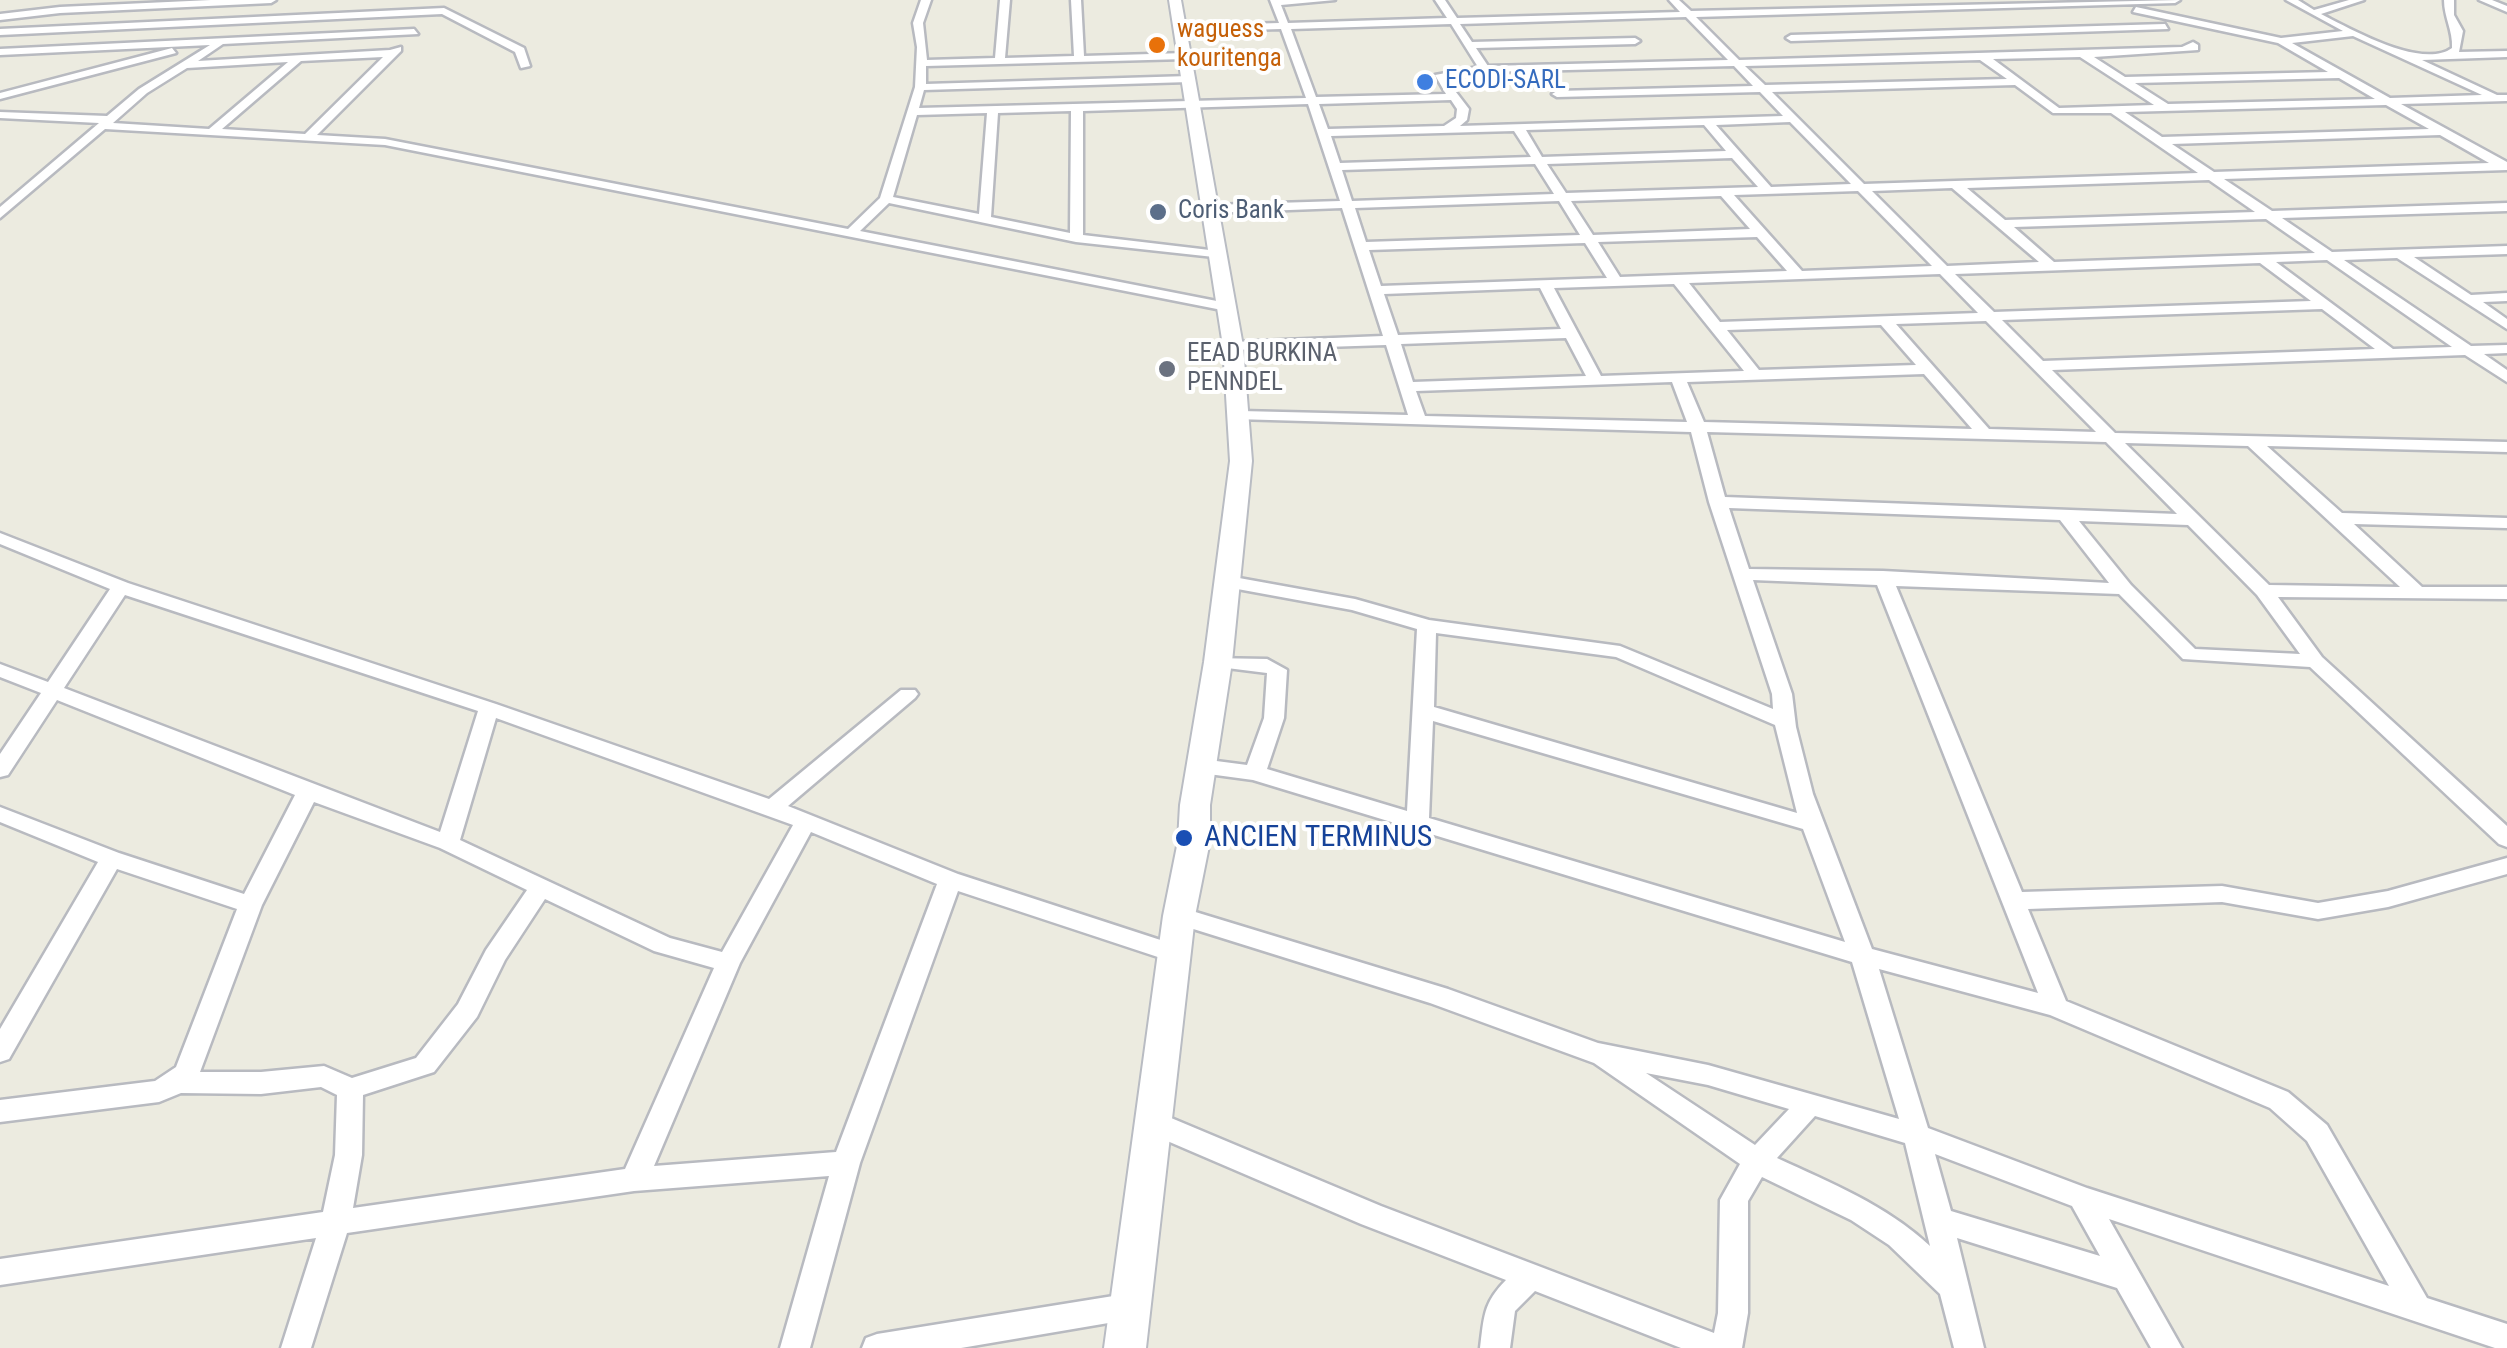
<!DOCTYPE html>
<html>
<head>
<meta charset="utf-8">
<style>
	body { margin:0 }
	canvas { display:block; background:#ecebe0 }
</style>
</head>
<body>
<canvas width="2507" height="1348"></canvas>
<script>
const context = document.querySelector('canvas').getContext('2d');
context.lineJoin = 'round';
function stroke(path, color, width, dash) { context.strokeStyle = color; context.lineWidth = width; context.lineCap = dash ? 'butt' : 'round'; context.setLineDash(dash || []); context.stroke(path); }
function fill(path, color) { context.fillStyle = color; context.fill(path, 'evenodd'); }
function write(font, color, halo, rows, align = 'center') {
  context.font = font + ' "Roboto Condensed",sans-serif'; context.lineWidth = 8; context.setLineDash([]); context.textBaseline = 'middle'; context.strokeStyle = halo; context.fillStyle = color; for (const [text, x, y, turn = 0] of rows) {
    context.save(); context.translate(x, y); context.rotate((+turn || 0) * Math.PI / 180); context.textAlign = isNaN(turn) ? turn : align; if (halo) context.strokeText(text, 0, 0); context.fillText(text, 0, 0); context.restore();
  }
}
const street = new Path2D(`
	M211 0H276L271 3 60 13 0 20V14L60 7Z
	M921 0H931L923 23 927 60 995 58 1000 0H1010L1005 58 1074 56 1071 0H1081L1084 56 1185 53 1190 56 1185 59 926 66V84L1189 76 1194 79 1189 82 924 90 919 108 1306 98 1281 29 1180 32 1175 29 1180 26 1279 23 1270 0H1335L1281 5 1288 23 1447 18 1435 0H1445L1457 18 1680 12 1669 0H1679L1691 11 2180 0 2175 3 1696 17 1739 60 2182 47 2193 42 2198 45V50L2094 57 2125 77 2328 72 2278 43 2133 12 2136 7 2281 38 2343 31 2286 0H2298L2314 10 2349 0H2364L2321 14C2351 29 2422 70 2452 48 2453 30 2444 18 2444 0H2454V15L2463 31 2459 52 2507 51V57L2422 60 2497 95H2507V101L2401 104 2507 162V170L2224 179 2272 211 2507 203V211L2282 218 2332 252 2507 246V254L2414 257 2471 295 2507 293V301L2483 302 2507 319V329L2397 258 2344 260 2471 346 2507 345V353L2484 354 2507 370V382L2465 355 2052 370 2115 433 2507 442V452L2267 446 2342 513 2507 518V528L2354 524 2422 587H2507V599L2278 597 2322 657 2507 826V847L2499 844 2310 667 2183 659 2119 594 1896 586 2022 892 2222 886 2318 903 2388 891 2507 858V874L2388 907 2318 919 2222 902 2028 909 2066 1001 2288 1092 2327 1125 2427 1298 2507 1324V1348H2495L2109 1219 2182 1348H2151L2117 1288 1957 1238 1984 1348H1954L1940 1294 1889 1245 1851 1220 1762 1177 1748 1201V1313L1742 1348H1681L1535 1291 1515 1311 1510 1348H1480C1484 1317 1483 1303 1506 1280L1361 1224 1144 1131 1140 1123 1144 1115 1154 1112 1164 1115 1381 1206 1714 1333 1718 1313 1720 1200 1740 1164 1594 1063 1430 1003 1171 922 1167 916 1171 910 1179 907 1448 989 1598 1043 1708 1065 1899 1119 1852 962 1253 780 1201 773 1190 766 1201 759 1247 765 1264 718 1267 673 1211 666 1208 662 1211 658 1267 659 1287 670 1284 718 1267 769 1407 811 1417 629 1352 610 1221 586 1219 582 1228 576 1355 599 1429 620 1620 646 1773 709 1772 694 1709 502 1691 432 1235 419 1233 416 1241 411 1408 415 1386 345 1233 350 1226 346 1233 342 1383 336 1342 208 1211 213 1205 209 1211 205 1340 201 1308 104 1083 111V235L1218 251 1223 252V258L1076 242 889 203 860 231 1232 304V310L1227 311 385 145 105 129 0 218V207L99 123 0 118V112L107 116 139 89 210 45 0 55V49L414 29 418 34 223 44 198 61 390 50 401 47V51L317 135 385 139 848 229 880 198 915 87 917 47 913 23ZM1686 17 1728 60 1488 66 1476 48 1635 44 1640 41 1635 38 1472 42 1460 24ZM1451 24 1478 67 1435 75 1446 94 1316 97 1291 29ZM2353 36 2482 95 2390 98 2292 43ZM383 57 305 134 222 129 301 61ZM2080 57 2154 105 2059 108 1993 59ZM1980 60 2007 79 1765 85 1745 66ZM288 62 209 129 113 123 147 93 187 68ZM1734 66 1753 86 1557 91 1552 94 1557 97 1760 92 1783 116 1460 126 1467 120 1469 109 1446 79 1485 72ZM2339 78 2375 99 2168 104 2135 83ZM2015 85 2053 113H2111L2198 173 1864 184 1772 92ZM1451 100 1457 109 1456 118 1444 126 1328 129 1319 104ZM2386 105 2429 129 2162 137 2125 112ZM1071 111 1070 233 991 217 998 113ZM987 113 979 214 893 197 917 115ZM1790 122 1851 184 1771 187 1716 125ZM1704 125 1726 151 1542 157 1526 130ZM1514 131 1531 157 1340 163 1331 136ZM2440 135 2489 163 2214 172 2172 144ZM1732 158 1758 187 1566 193 1547 164ZM1535 164 1554 194 1352 201 1342 170ZM2209 180 2255 212 2005 220 1967 188ZM1952 188 2039 262 1947 266 1872 191ZM1858 191 1932 266 1802 271 1734 195ZM1721 196 1750 229 1593 235 1571 201ZM1559 201 1580 235 1366 242 1355 208ZM2266 219 2315 253 2054 262 2014 227ZM1757 237 1787 271 1620 277 1598 242ZM1585 243 1607 278 1381 286 1369 250ZM2327 260 2452 347 2393 349 2276 262ZM2260 263 2311 301 1994 312 1955 274ZM1940 274 1978 313 1720 322 1689 283ZM1674 284 1744 371 1601 376 1554 288ZM1540 288 1561 329 1398 335 1384 294ZM2322 309 2375 349 2043 361 2002 320ZM1986 321 2096 432 1989 429 1896 324ZM1881 325 1916 365 1759 370 1727 330ZM1566 338 1586 376 1413 382 1401 344ZM1924 374 1972 429 1704 422 1687 382ZM1672 382 1687 422 1425 416 1416 391ZM1707 432 2106 442 2177 514 1725 497ZM2125 443 2248 446 2400 587 2269 585ZM1729 508 2060 520 2109 583 1883 571 1749 569ZM2079 521 2188 525 2257 595 2300 654 2195 649 2131 585ZM1753 580 1877 585 2038 993 1872 949 1813 794 1796 727 1792 694ZM1436 633 1616 657 1775 725 1797 813 1434 707ZM1433 721 1803 829 1845 942 1429 818ZM1879 969 2050 1015 2270 1108 2307 1141 2389 1286 2087 1188 1928 1128ZM1646 1073 1708 1085 1789 1109 1755 1145ZM1815 1116 1905 1143 1930 1246C1886 1205 1831 1183 1777 1158ZM1935 1154 2072 1206 2100 1256 1951 1211Z
	M2479 0H2492L2507 6V12Z
	M444 8 524 48 530 66 521 68 515 52 442 14 0 35V29Z
	M2165 24 2168 29 1791 41 1786 38 1791 35Z
	M172 48 176 53 0 99V93Z
	M0 533 128 583 496 704 769 799 901 690H915L918 694 915 698 788 806 958 874 1185 948 1188 954 1185 960 1176 963 958 891 860 1163 810 1348H780L829 1176 634 1191 347 1233 311 1348H281L316 1238 0 1285V1259L323 1212 335 1155 337 1095 321 1087 261 1094 181 1093 159 1102 0 1122V1100L155 1081 176 1067 237 909 117 869 9 1059 0 1062V1029L98 862 0 822V807L119 853 244 894 295 795 57 700 8 775 0 777V754L41 693 0 677V664L48 682 110 589 0 544ZM125 595 478 711 440 832 64 688ZM496 718 793 825 722 952 670 938 460 840ZM314 802 440 848 527 890 486 950 458 1004 416 1058 352 1078 324 1066 261 1072H200L262 905ZM811 832 937 884 836 1152 654 1166 740 963ZM545 899 654 951 714 968 625 1169 353 1208 362 1155 363 1095 434 1072 477 1017 505 960Z
	M1132 1293 1143 1296 1147 1306 1143 1316 1132 1319 961 1348H862L866 1338 877 1334Z`);
const secondary = new Path2D(`
	M1169 0H1181L1243 346 1252 461 1232 662 1210 805V841L1195 916 1146 1348H1104L1163 916 1178 841 1180 805 1204 662 1230 461 1223 346Z`);
const markers = [
	[1157,45,10,"#e8710a"],
	[1425,82,10,"#3f7fe0"],
	[1158,212,10,"#5c6f8a"],
	[1167,369,10,"#6b7280"],
	[1184,838,10,"#1a4fb4"]
];
const farFoodnames = [
	["waguess",1177,31],
	["kouritenga",1177,60]
];
const farShopnames = [
	["ECODI-SARL",1445,82]
];
const farServicenames = [
	["Coris Bank",1178,212]
];
const farWorshipnames = [
	["EEAD BURKINA",1187,355],
	["PENNDEL",1187,384]
];
const transitNames = [
	["ANCIEN TERMINUS",1204,838]
];
stroke(street, '#b8bac0', 5);
stroke(secondary, '#b9bcc3', 4);
fill(street, '#fff');
fill(secondary, '#fff');
for (const [x, y, r, color] of markers) { const dot = new Path2D(); dot.arc(x, y, r, 0, 2 * Math.PI); context.fillStyle = color; context.fill(dot); stroke(dot, '#fff', 4); }
write('25px', '#c56008', '#fff', farFoodnames, 'left');
write('25px', '#366cbe', '#fff', farShopnames, 'left');
write('25px', '#4e5e75', '#fff', farServicenames, 'left');
write('25px', '#5b616d', '#fff', farWorshipnames, 'left');
write('30px', '#164399', '#fff', transitNames, 'left');
</script>
</body>
</html>
